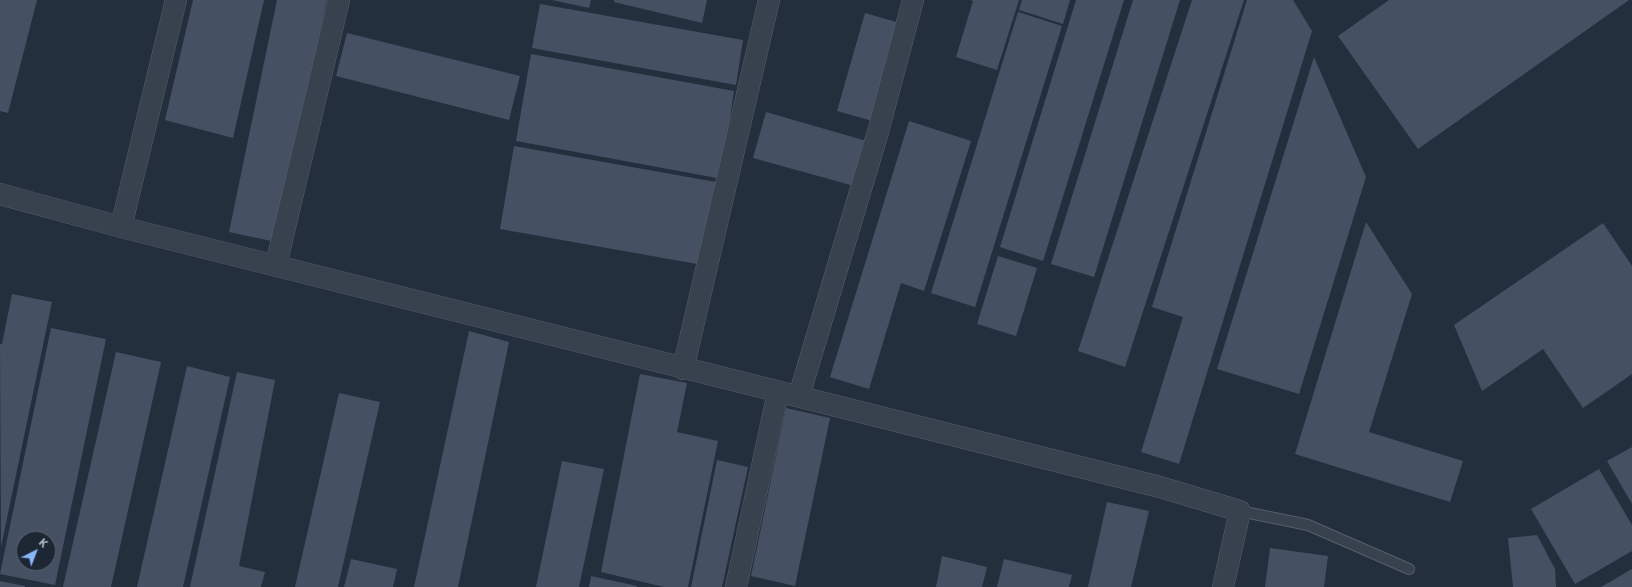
<!DOCTYPE html>
<html>
<head>
<meta charset="utf-8">
<style>
	body { margin:0 }
	#map { position:relative; width:1632px; height:587px; overflow:hidden; background:#242f3e; font-family:"Open Sans",sans-serif }
	canvas { display:block }
	.north { position:absolute; left:16px; top:531px; width:40px; height:40px; box-sizing:border-box; background:#1d2633; border:1px solid #59626f; border-radius:50%; rotate:42deg; font-size:11px; font-weight:700; line-height:16px; text-align:center; color:#b4bcc9 }
	.north::after { content:''; display:block; margin:auto; width:14px; height:18px; background:#8ab4f8; clip-path:polygon(50% 0,100% 100%,50% 72%,0 100%) }
</style>
</head>
<body>
<div id="map">
<canvas width="1632" height="587"></canvas>
<div class="north">K</div>
</div>
<script>
const context = document.querySelector('canvas').getContext('2d');
context.lineJoin = 'round';
function fill(path, color) { context.fillStyle = color; context.fill(path, 'evenodd'); }
function stroke(path, color, width, dash) { context.strokeStyle = color; context.lineWidth = width; context.lineCap = dash ? 'butt' : 'round'; context.setLineDash(dash || []); context.stroke(path); }
const building = new Path2D(`
	M0 0H37L8 113 0 111Z
	M193 0H264L233 138 165 120Z
	M277 0H327L276 242 229 232Z
	M552 0H591L589 8Z
	M614 0H707L702 23 614 2Z
	M970 0H1019L997 70 956 57 973 1Z
	M1022 0H1070L1063 24 1019 10Z
	M1076 0H1124L1043 261 1000 247Z
	M1133 0H1180L1094 277 1051 264Z
	M1192 0H1244L1125 367 1078 351Z
	M1247 0H1293L1312 31 1179 464 1141 452 1183 317 1152 307Z
	M1389 0H1629L1418 149 1338 36Z
	M540 4 743 40 736 85 532 48Z
	M1018 12 1062 26 975 307 931 293Z
	M865 13 903 24 876 122 837 111Z
	M347 33 520 76 509 120 336 76Z
	M531 54 734 91 728 131 717 178 516 141Z
	M1314 57 1366 177 1299 394 1217 369Z
	M766 112 870 142 858 187 753 158Z
	M909 121 971 141 924 291 901 283 869 389 830 377Z
	M514 146 716 182 697 264 500 229Z
	M1366 222 1412 294 1369 432 1463 461 1450 502 1295 454Z
	M1603 223 1632 266V374L1583 408 1543 349 1482 391 1454 325Z
	M998 256 1037 268 1016 336 977 324Z
	M12 294 52 302 1 547 0 344H2Z
	M51 328 106 339 55 585 0 574ZM24 539H48V563H24Z
	M469 331 509 342 458 587H414Z
	M116 352 161 362 111 587H63Z
	M187 366 230 377 183 587H137Z
	M237 372 275 380 239 566 265 572 261 587H190Z
	M640 374 687 383 677 432 718 441 688 587H664L601 572Z
	M339 393 380 402 338 587H295Z
	M786 408 830 418 795 586 751 576Z
	M1632 447V504L1607 461Z
	M717 460 748 467 722 587H691Z
	M562 461 604 469 579 587H536Z
	M1599 469 1632 525V551L1575 584 1531 509Z
	M1107 502 1149 511 1131 587H1088Z
	M1537 535 1555 569 1556 587H1513L1508 538Z
	M1270 548 1328 556 1324 587H1265Z
	M942 556 987 567 982 587H936Z
	M351 559 397 569 393 587H344Z
	M1004 559 1072 575 1069 587H997Z
	M1632 569V587H1601Z
	M591 576 637 586V587H589Z
	M0 581 25 586V587H0Z`);
const lane = new Path2D(`
	M1240 511 1308 525 1409 569`);
const street = new Path2D(`
	M0 194 121 227 1160 487 1240 511 1223 587
	M121 227 176 0
	M276 265 339 0
	M683 369 769 0
	M799 396 878 132 913 0
	M736 587 778 392`);
fill(building, '#455162');
stroke(lane, '#565f6c', 12);
stroke(street, '#565f6c', 22);
stroke(lane, '#38414e', 10);
stroke(street, '#38414e', 21);
</script>
</body>
</html>
